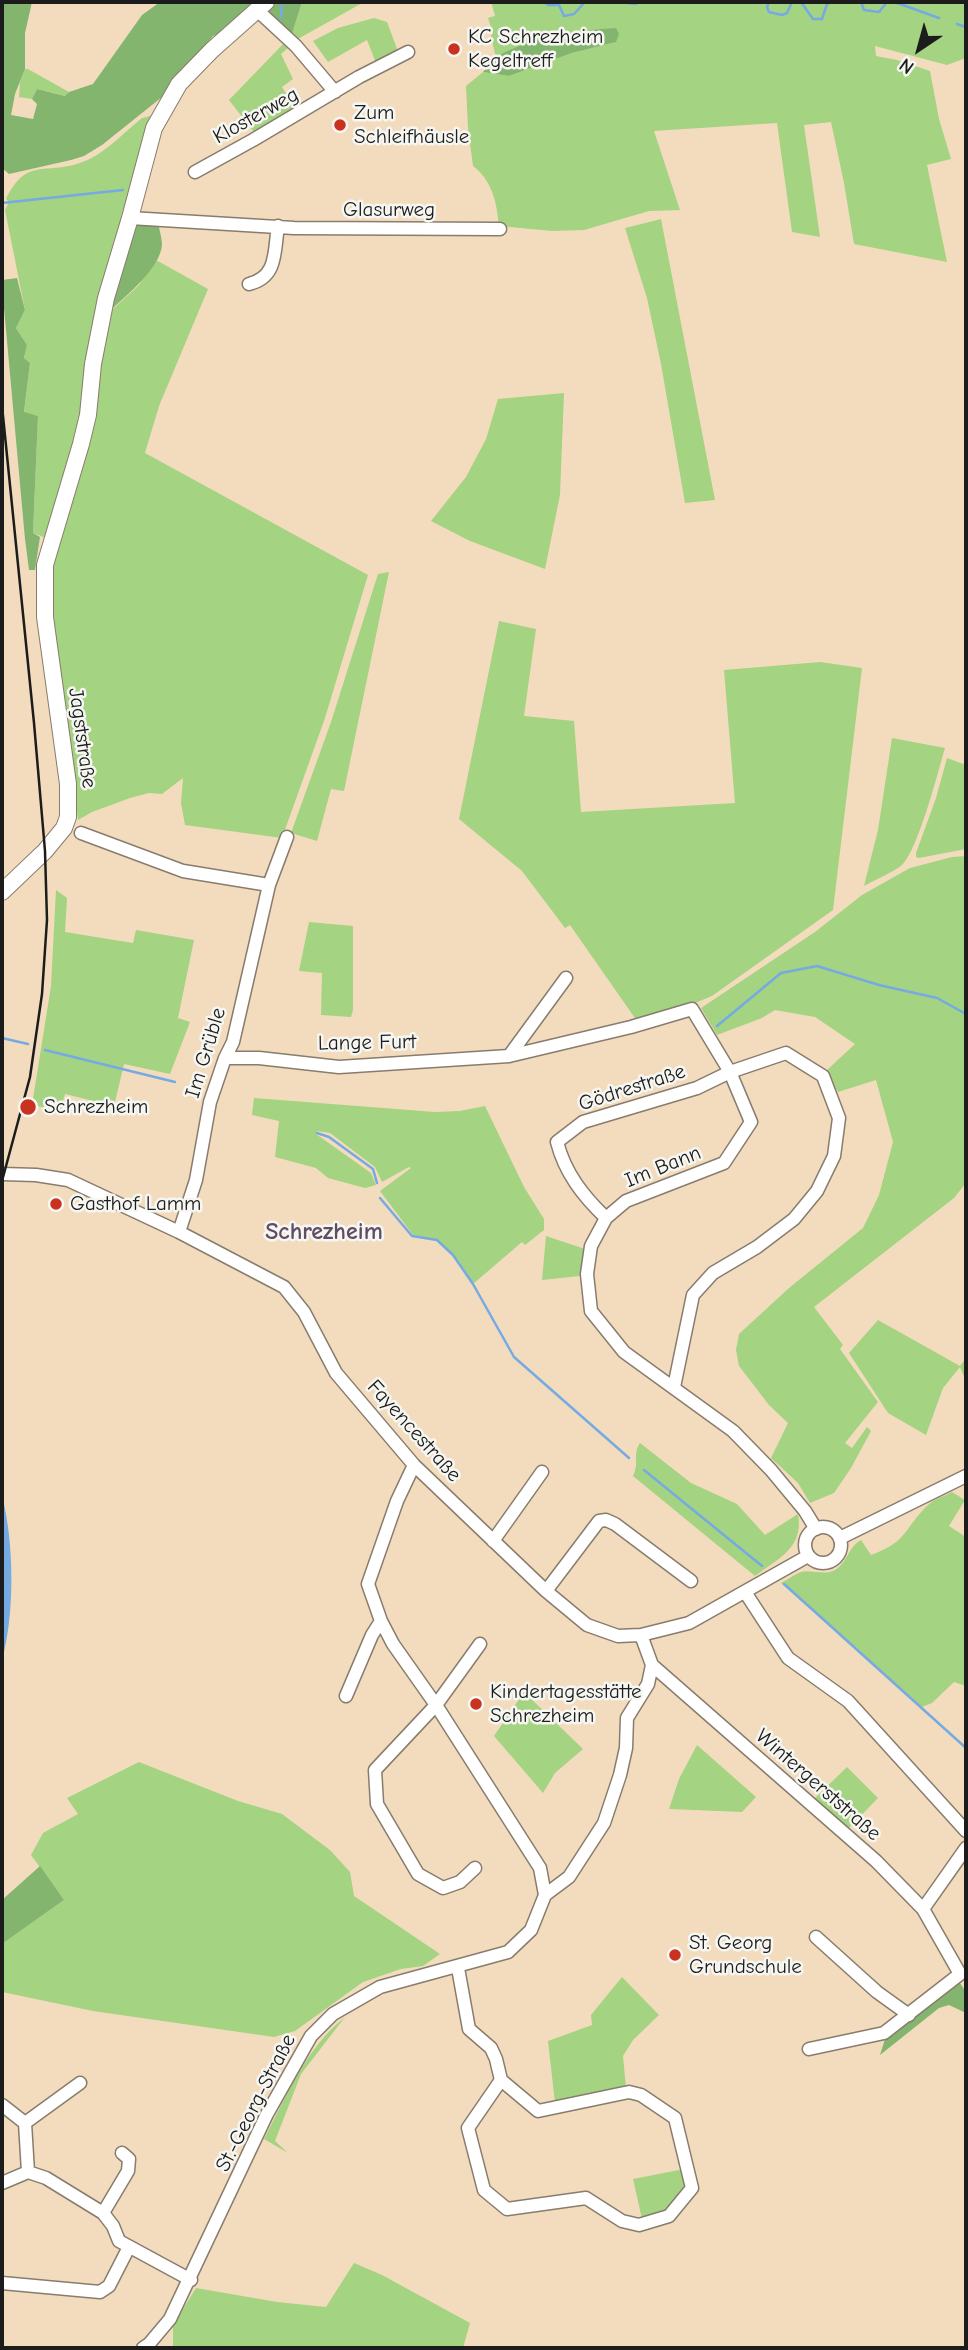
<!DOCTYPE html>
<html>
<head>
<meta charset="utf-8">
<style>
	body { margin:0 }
	#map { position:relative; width:968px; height:2350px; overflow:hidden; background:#f3dcbe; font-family:"Comic Neue",sans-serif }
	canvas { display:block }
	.frame { position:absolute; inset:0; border:4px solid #1c1c1c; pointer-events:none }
	.north { position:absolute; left:884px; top:14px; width:70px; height:70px; -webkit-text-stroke:5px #f6f6f2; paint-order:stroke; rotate:216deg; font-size:19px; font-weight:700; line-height:28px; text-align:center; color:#1c1c1c }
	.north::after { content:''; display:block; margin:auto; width:24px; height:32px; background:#1c1c1c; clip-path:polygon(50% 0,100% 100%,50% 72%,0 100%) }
</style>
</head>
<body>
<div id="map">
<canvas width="968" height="2350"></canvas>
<div class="frame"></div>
<div class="north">N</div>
</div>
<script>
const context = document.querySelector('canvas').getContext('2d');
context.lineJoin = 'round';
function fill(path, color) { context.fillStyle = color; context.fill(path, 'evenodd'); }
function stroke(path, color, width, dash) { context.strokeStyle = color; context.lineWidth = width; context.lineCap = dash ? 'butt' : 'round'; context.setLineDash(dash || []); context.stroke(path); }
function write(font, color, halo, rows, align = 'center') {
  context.font = font + ' "Comic Neue",sans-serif'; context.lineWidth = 5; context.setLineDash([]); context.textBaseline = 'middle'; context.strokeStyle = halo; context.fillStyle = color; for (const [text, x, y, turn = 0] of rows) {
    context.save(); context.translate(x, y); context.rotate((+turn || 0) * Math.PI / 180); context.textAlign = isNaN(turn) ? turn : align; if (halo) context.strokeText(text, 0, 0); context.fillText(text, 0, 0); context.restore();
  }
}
const green = new Path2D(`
	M302 2H364L296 40 291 37Z
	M491 2H966V58L947 65 875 46 876 56 897 60 930 71 939 119 951 159 927 165 947 262 854 244 844 183 831 122 804 125 820 237 792 232 777 123 654 131 680 210 649 211 584 230 552 231 499 226C497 203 492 180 473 166L468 128 466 86 483 72 509 76 572 53 616 42 580 30 522 46 496 58 491 36 493 33 488 18 495 16Z
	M374 18 387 22 399 54 376 63 367 40 328 62 313 41 338 28Z
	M285 42 290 46 281 54 293 79 282 87 298 112 257 136 229 100Z
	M25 69H28L69 92 66 96 37 89 32 99 19 97 20 82Z
	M150 116 152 119 73 449 46 538 33 533 38 416 24 413 30 363 24 358 27 345 16 328 25 310 5 210 9 202 6 199C27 157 44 175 80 163 104 155 123 133 142 118Z
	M661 219 715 500 685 503 661 364 647 298 625 228Z
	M156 260 208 289 159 406 145 453 368 575 325 718 282 838 185 825 181 803 183 778 162 794 149 793 130 798 92 812 78 820 52 615 53 565 104 339 113 309 139 285Z
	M564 393 560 495 545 569 470 541 431 521 466 477 486 439 498 399Z
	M389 572 344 791 331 789 317 841 291 833 331 722 378 574Z
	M499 621 536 629 524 716 574 721 581 812 735 803 724 670 820 662 862 668 833 910 712 996 695 1003 637 1021 570 925 565 928 522 871 459 819Z
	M892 738 945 748C938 772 918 850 902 865 892 873 876 879 864 886L878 830Z
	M947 758 966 765V849L919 858 916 857V853L936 798Z
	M966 856V1183L954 1198 814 1307 843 1345 840 1349 878 1402 845 1443 852 1448 867 1427 871 1431 851 1468 834 1493 810 1503 798 1483 771 1458 788 1423 769 1405 739 1366 736 1350 739 1334 789 1288 863 1228 879 1195 893 1142 876 1080 838 1092 826 1071 855 1044 815 1017 775 1010 762 1018 717 1035 701 1008 815 932 862 895 910 868 952 857Z
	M56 890 67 898 65 932 133 943 136 930 194 940 178 1018 190 1022 170 1074 124 1064 114 1106 65 1094 60 1111 32 1105 51 986Z
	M309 922 353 926V1010L351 1017 321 1015 322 973 299 971Z
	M254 1098 435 1112 460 1111 485 1106 524 1187 544 1219V1230L525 1245 522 1242 473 1284 458 1260 437 1240 413 1235 380 1191 411 1168 409 1167 382 1182 375 1167 330 1133 317 1131 316 1134 371 1173 376 1185 365 1188 328 1178 316 1168 275 1157 279 1121 252 1115Z
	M546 1236 585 1249 580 1276 542 1280Z
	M878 1320 960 1366 966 1358V1378L965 1379 960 1367 943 1388 926 1435 888 1413 849 1353Z
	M640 1443 691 1483 737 1504 765 1535 798 1514C804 1548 779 1558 755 1576L633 1476C640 1462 632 1455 640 1443Z
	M952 1492 965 1500 949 1526 966 1537V1686L954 1682 932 1703 922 1707 781 1583C787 1580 795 1574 801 1572 812 1569 823 1576 835 1570 848 1562 848 1547 861 1540L871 1555C909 1541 903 1529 928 1505 934 1499 945 1496 952 1492Z
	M524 1692 583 1749 555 1773 543 1793 494 1736Z
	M697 1745 756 1797 742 1812 669 1809 679 1779Z
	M139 1762 238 1801 282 1814 330 1850 350 1872 354 1896 440 1954 423 1966 401 1969 363 1982 295 2031 274 2037 93 2011 2 1992V1944L64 1900 31 1855 43 1833 78 1814 67 1798Z
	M847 1767 878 1798 848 1829 814 1799Z
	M622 1977 659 2015 633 2040 623 2056 626 2088 555 2103 548 2041 592 2025 591 2015Z
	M345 2017 301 2074 275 2141 288 2153 264 2139C287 2095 306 2048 345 2017Z
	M684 2169 688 2187 667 2213 642 2219 633 2179Z
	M354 2263 382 2275 470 2323 463 2348H173V2325L196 2288 277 2302 326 2307Z`);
const forest = new Path2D(`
	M3 2H32L25 33V69L15 94 11 115 33 119 37 104 32 99 37 89 65 96 69 92 93 84 142 15 160 2H261L229 31 213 36 162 97 102 145 84 156 71 160 9 174 2 168Z
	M266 2H302L291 37 269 21Z
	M616 28 619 34 616 42 572 53 509 76 483 72C488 67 492 60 498 56 531 37 579 30 616 28Z
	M133 221 158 222C159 229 162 238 162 245 160 268 128 294 113 308L108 306Z
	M17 278 25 310 16 328 27 345 24 358 30 363 24 412 38 416 33 533 40 537 35 570H29L25 539 2 286V280Z
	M40 1866 64 1900 2 1944V1900Z
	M960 1983 966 1992V2013L949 2005 939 2008 880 2055 885 2039 948 1987Z`);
const water = new Path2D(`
	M2 1495C14 1543 15 1612 2 1660Z`);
const stream = new Path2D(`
	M545 2 548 5H559L564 16 574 14 585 2
	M619 2 636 4 637 2
	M769 2 767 7 769 12 782 15 787 13 792 2
	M801 2 813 19H822L827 4 832 2
	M861 2 864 10 879 12 887 2
	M894 2 900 4 902 2
	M900 4 939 18
	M281 18 282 2
	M957 24 966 27
	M2 203 123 190
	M717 1026 781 973 817 966 879 985 937 998 966 1014
	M2 1038 28 1044
	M45 1050 175 1082
	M317 1133 329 1137 373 1169 377 1183
	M380 1198 412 1236 437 1240 453 1255 473 1284 514 1357 629 1458
	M644 1470 762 1566
	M784 1584 966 1748`);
const minor = new Path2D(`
	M257 10 296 46 335 92
	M195 172 253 140 359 77 408 52
	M130 218 294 228 500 229
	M249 284C278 277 274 251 278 226
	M81 833 183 871 269 885
	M509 1056 566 978
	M225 1058H259L339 1067 509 1056 631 1027 692 1009 730 1072 751 1122 724 1163 626 1201 606 1218 591 1246 587 1274 591 1311 624 1352 733 1431 771 1470 805 1511 816 1529
	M2 1174 36 1175 68 1180 179 1232 284 1287 304 1312 336 1373 414 1465 546 1591 587 1625 618 1636 641 1635 689 1623 808 1556
	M606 1218C583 1196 565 1173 557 1142L583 1122 697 1088 730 1072 786 1053 823 1076 839 1118 834 1156 817 1191 794 1219 757 1247 713 1273 693 1295 674 1387
	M179 1232 196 1180 210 1102 225 1058 233 1042 269 885 287 837
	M805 1545a18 18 0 1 1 36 0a18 18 0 1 1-36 0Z
	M840 1538 966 1476
	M493 1541 542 1472
	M546 1591 599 1521 606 1520 615 1524 691 1581
	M745 1592 788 1658 848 1701 966 1831
	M641 1635 652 1665 876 1861 923 1909 960 1974 884 2033 809 2049
	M346 1696 372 1635 381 1621
	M475 1868 460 1882 443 1888 418 1874 377 1804 375 1770 436 1705 480 1644
	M545 1895 569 1877 604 1823 620 1775 626 1748 627 1718 648 1684 652 1665
	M923 1909 966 1848
	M816 1937 877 1992 909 2015
	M458 1968 469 2029 491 2048 496 2059 501 2080 538 2111 629 2092 641 2095 675 2118 692 2188 669 2216 639 2225 622 2221 586 2198 507 2209 484 2190 468 2128 501 2080
	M2 2105 25 2123 28 2172
	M25 2123 80 2083
	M2 2183 28 2172 46 2178 103 2213 113 2226 119 2241 191 2280
	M103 2213 128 2171 129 2159 122 2153
	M2 2283 100 2292 109 2286 129 2247
	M143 2348 149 2344 170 2319 267 2114 311 2036 333 2014 380 1987 508 1952 531 1930 545 1895 540 1868 436 1705 393 1644 381 1621 368 1584 397 1501 414 1465`);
const major = new Path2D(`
	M2 892 45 851 64 828 68 817V784L45 617V565L81 444 88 415 93 364 106 298 130 218 154 128 179 84 212 50 266 2`);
const rail = new Path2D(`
	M2 406 34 723 45 851 47 920 42 994 30 1077 2 1181`);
const markers = [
	[454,49,7,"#c8321e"],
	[340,125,7,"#c8321e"],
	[28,1107,9,"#c8321e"],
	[56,1204,7,"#c8321e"],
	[476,1704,7,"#c8321e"],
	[675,1955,7,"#c8321e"]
];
const poiNames = [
	["KC Schrezheim",468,37],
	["Kegeltreff",468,61],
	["Zum",354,113],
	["Schleifhäusle",354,137],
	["Schrezheim",44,1107],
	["Gasthof Lamm",70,1204],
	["Kindertagesstätte",490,1692],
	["Schrezheim",490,1716],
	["St. Georg",689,1943],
	["Grundschule",689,1967]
];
const streetNames = [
	["Klosterweg",256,116,-29],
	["Glasurweg",389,210],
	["Jagststraße",82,738,82],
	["Lange Furt",367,1043,-1],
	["Im Grüble",206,1053,-73],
	["Gödrestraße",632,1088,-18],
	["Im Bann",663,1167,-22],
	["Fayencestraße",414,1431,48],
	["Wintergerststraße",818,1785,41],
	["St.-Georg-Straße",256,2103,-63]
];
const quarterNames = [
	["Schrezheim",324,1232]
];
fill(green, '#a4d381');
fill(forest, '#83b56f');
fill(water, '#75aae2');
stroke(stream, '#75aae2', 2.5);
stroke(minor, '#887c6d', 15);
stroke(major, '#887c6d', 18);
stroke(minor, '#fff', 12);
stroke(major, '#fff', 16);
stroke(rail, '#1c1c1c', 2.5);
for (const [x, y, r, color] of markers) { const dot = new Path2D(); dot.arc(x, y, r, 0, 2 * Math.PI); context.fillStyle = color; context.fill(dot); stroke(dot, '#f6f6f2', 2.5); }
write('21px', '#1c1c1c', '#f6f6f2', poiNames, 'left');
write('21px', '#1c1c1c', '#f6f6f2', streetNames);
write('bold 24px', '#5f4d64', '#f6f6f2', quarterNames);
</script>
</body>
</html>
